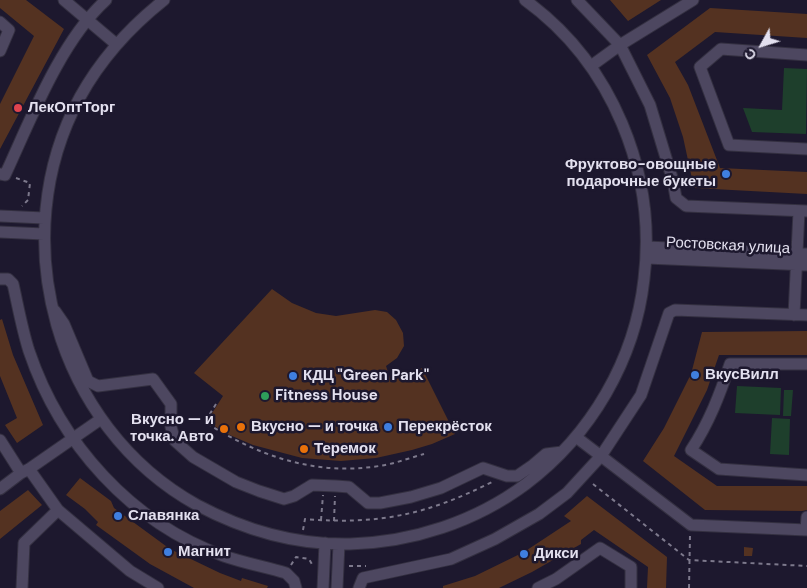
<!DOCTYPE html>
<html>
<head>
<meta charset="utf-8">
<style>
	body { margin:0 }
	#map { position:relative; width:807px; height:588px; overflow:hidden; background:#1d182e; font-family:"DM Sans",sans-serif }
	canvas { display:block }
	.north { position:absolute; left:737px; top:20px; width:50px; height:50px; -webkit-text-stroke:4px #1d182e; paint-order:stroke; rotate:231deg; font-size:14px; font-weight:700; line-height:20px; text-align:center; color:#e3e0ef }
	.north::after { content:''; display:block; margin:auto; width:18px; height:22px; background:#e3e0ef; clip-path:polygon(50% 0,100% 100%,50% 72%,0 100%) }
</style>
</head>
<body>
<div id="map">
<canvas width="807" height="588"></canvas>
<div class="north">С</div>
</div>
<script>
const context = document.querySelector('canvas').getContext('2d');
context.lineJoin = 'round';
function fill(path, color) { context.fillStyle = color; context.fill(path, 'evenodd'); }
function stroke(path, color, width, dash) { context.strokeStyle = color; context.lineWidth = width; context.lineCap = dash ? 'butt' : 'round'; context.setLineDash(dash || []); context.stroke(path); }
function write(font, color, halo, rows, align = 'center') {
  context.font = font + ' "DM Sans",sans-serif'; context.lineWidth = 5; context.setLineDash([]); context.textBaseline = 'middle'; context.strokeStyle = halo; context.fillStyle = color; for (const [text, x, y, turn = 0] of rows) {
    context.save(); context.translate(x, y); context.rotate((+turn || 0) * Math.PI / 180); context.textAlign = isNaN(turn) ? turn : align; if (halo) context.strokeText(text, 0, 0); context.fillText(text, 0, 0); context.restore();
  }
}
const green = new Path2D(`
	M784 68 807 69 806 134 752 132 743 108 782 110Z
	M737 386 781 388 780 415 735 413Z
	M784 390H793L791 416H783Z
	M772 418 790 419 789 455 770 454Z`);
const building = new Path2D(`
	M0 0H26L64 29 0 149V104L34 36 0 8Z
	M610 0H661L628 21Z
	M710 8 807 14V38L715 32 675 62 688 85 720 168 807 172V194L694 188 683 137 670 98 647 55Z
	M272 289 292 303 316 313 336 316 375 310 387 312 396 320 403 333 404 346 397 358 386 366 391 381 422 368 455 434 432 444 412 450 376 458 341 461 302 458 253 445 225 433 207 421 223 396 194 373Z
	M2 319 13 355 43 425 17 443 5 425 17 418 0 376V320Z
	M807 331V355H719L707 390 674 456 717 486H807V510L802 511 705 510 643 461 664 428 691 374 702 332Z
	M80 478 111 501 114 508 170 549 220 573 241 581 242 578 268 586 267 588H194L150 564 96 525 98 522 85 509 66 495Z
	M28 490 42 505 0 539V511Z
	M587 496 667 557 666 588H647L648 567 594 530 581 540V544L532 572 499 588H443V586L475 576 524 552 571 521 564 516Z
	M744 547 753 548 752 556H744Z`);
const path = new Path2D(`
	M16 178 30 183 28 200 22 206
	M216 404 205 422C258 456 315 476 379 466 394 464 409 458 424 454
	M593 484 689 560 807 566
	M321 520 323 495
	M334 521 335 496
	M303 530 305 519C378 525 426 515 492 482
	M291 565 296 557 309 559 313 566
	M349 566H366
	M689 588 690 535`);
const minor = new Path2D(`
	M64 0 116 44
	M164 0C130 27 101 59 80 97 3 238 56 427 197 505 244 530 296 545 350 544 413 542 475 522 526 484 591 435 635 360 644 279 657 173 612 63 525 0
	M577 0 620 45 650 105 673 181 676 198 686 206 807 211
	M0 22 9 30 0 51
	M807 55 721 49 700 67 729 145 807 149
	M591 66 620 45 693 0
	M0 174 5 175C31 119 60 42 106 0
	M0 216 44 218
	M0 232 44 234
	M647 247 807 254
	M647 258 807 265
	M0 279H8L13 284C18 306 22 329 29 351 60 443 131 523 224 556 244 563 266 567 286 573L294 581 296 588
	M55 311 64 324 88 381 98 386 153 379 171 404V427L175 441 193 457 236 482 259 491 284 499 294 496 312 485 336 486 349 487 368 503H380L411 497 441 488 483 468 507 476H517L533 465 546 454 562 452
	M794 315 799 211
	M807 364H730C720 394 709 423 691 450L719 469 807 475
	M576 437 691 525 807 530
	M0 440 21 473
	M29 469 58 510 130 571 158 588
	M0 489 21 473 29 469 101 419
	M806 530 807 517
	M22 588 24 543 58 510
	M323 588 325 543
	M337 588 339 544
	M359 588 363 578 451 559 495 539 539 514 567 493 601 456 641 395 669 313 675 310 807 315
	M538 588 556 579 600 548 631 567V588`);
const markers = [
	[18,108,5,"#e0444e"],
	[726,174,5,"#3f7fe0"],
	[695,375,5,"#3f7fe0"],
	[293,376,5,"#3f7fe0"],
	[265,396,5,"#2e9e5b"],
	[241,427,5,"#e8710a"],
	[388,427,5,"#3f7fe0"],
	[224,429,5,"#e8710a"],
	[304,449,5,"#e8710a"],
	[118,516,5,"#3f7fe0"],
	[168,552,5,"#3f7fe0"],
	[524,554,5,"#3f7fe0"]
];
const poiNames = [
	["ЛекОптТорг",28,108],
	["Фруктово-овощные",716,165,"right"],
	["подарочные букеты",716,182,"right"],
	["ВкусВилл",705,375],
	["КДЦ \"Green Park\"",303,376],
	["Fitness House",275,396],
	["Вкусно — и",214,420,"right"],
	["точка. Авто",214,437,"right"],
	["Вкусно — и точка",251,427],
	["Перекрёсток",398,427],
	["Теремок",314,449],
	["Славянка",128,516],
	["Магнит",178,552],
	["Дикси",534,554]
];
const streetNames = [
	["Ростовская улица",728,246,3]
];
fill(green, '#1e3f2c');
fill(building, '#543221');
stroke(minor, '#343041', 13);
stroke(path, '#7d798c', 2, [4, 4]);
stroke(minor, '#4d4760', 11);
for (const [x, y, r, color] of markers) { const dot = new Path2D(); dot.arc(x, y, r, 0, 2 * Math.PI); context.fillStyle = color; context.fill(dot); stroke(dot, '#1d182e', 2); }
write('bold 15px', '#e3e0ef', '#1d182e', poiNames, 'left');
write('15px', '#e3e0ef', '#1d182e', streetNames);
</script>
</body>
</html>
